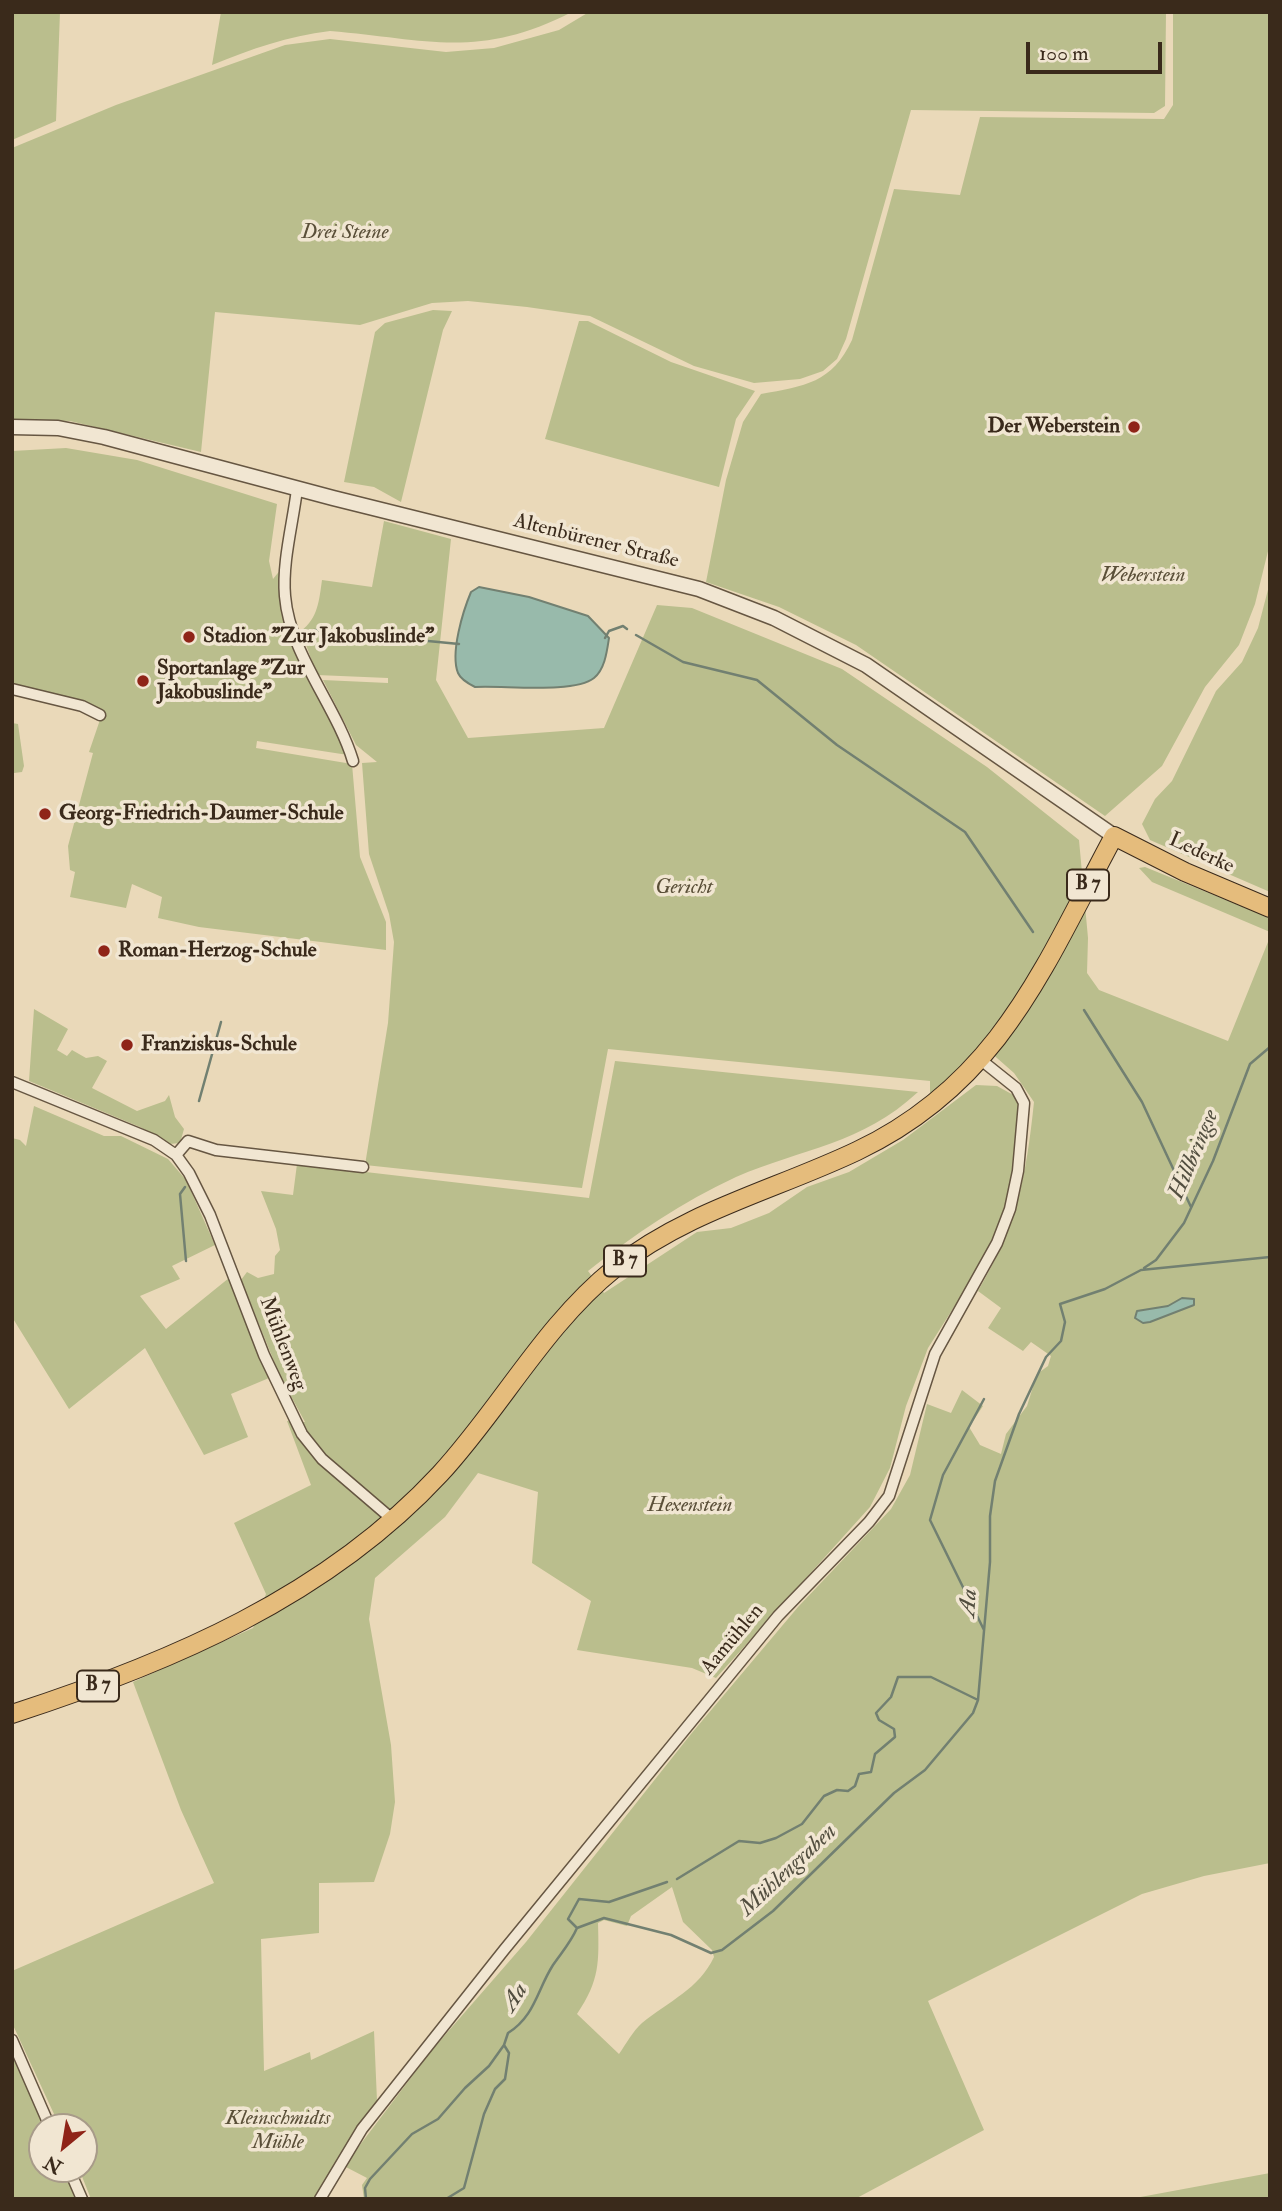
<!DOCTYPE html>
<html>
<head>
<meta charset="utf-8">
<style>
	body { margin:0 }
	#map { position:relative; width:1282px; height:2211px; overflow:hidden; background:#ead9b9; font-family:"IM FELL Double Pica",serif }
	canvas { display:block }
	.frame { position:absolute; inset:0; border:14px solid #3a2a1b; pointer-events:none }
	.north { position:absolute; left:28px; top:2113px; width:70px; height:70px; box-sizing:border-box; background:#f1e6d2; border:2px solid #a89b89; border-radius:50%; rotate:210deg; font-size:19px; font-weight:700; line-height:28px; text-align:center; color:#3a2a1b }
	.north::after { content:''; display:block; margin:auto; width:24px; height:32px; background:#8f2418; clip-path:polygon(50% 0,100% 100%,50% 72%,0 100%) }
	.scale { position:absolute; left:1026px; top:42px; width:136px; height:32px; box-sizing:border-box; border:4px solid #3a2a1b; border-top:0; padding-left:9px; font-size:21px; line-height:24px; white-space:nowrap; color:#3a2a1b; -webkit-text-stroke:5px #f1e6d2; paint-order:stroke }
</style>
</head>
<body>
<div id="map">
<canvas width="1282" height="2211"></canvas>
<div class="frame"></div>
<div class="north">N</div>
<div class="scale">100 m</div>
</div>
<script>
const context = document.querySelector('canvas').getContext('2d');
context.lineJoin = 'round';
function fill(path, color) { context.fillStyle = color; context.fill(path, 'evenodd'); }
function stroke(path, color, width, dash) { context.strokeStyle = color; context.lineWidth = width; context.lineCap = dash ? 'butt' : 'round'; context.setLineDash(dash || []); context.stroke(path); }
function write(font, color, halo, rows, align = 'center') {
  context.font = font + ' "IM FELL Double Pica",serif'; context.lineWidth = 7; context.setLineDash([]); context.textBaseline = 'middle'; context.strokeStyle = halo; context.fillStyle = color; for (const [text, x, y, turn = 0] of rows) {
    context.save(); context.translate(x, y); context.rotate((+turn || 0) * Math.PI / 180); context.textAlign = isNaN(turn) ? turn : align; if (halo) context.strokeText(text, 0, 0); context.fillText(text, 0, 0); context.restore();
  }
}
const green = new Path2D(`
	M12 12H60L56 121 12 140Z
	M221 12H572C478 60 427 39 330 31 288 36 251 49 212 65Z
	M589 12H1166L1165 106 1154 113 911 110 846 339 837 359 823 371 800 379 754 383 694 366 590 316 527 307 468 301 432 303 360 325 215 312 201 452 70 421 12 419V148L116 105 285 45 330 39 446 52 494 48 559 30Z
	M1173 12H1270V543L1255 604 1239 645 1205 687 1162 766 1105 816 856 645 779 607 706 582 726 480 743 422 761 394C805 386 832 383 852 340L894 189 960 195 980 117 1164 119 1173 105Z
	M433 310 452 311 443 330 401 502 374 487 344 482 375 332 385 323Z
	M579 321H588L671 362 755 391 736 419 719 487 545 439Z
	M66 448 137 460 277 504 269 561 273 579 286 563 282 597 308 676 348 755 257 741 256 748 352 764 360 857 386 922V950L199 927 158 918 162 897 132 884 126 908 70 897 75 872 70 870 68 846 93 753 89 752 103 711 85 702 12 684V451Z
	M384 521 451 539 436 680 468 738 604 728 657 605 692 608 842 669 987 767 1079 840 1088 938 1087 973 1099 990 1228 1041 1270 937V1863L1204 1876 1142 1894 928 2001 984 2130 855 2199H364L362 2185 367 2178 344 2166 432 2050 526 1942 691 1734 798 1607 891 1509 910 1475 927 1404 951 1413 962 1390 983 1406 969 1427 980 1445 1001 1454 1006 1434 1027 1406 1037 1374 1048 1366 1051 1356 1031 1342 1023 1351 988 1328 1001 1308 978 1291C1017 1225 1026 1178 1034 1102L1014 1073 989 1051 930 1097V1081L608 1049 582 1188 365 1165 388 1023 394 942 389 914 369 854 362 763 377 762 356 745 323 680 388 683V678L317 675 301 631C318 618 319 601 322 580L372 587ZM672 1887 683 1922 712 1950 714 1957C699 1989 669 2001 642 2023 633 2031 626 2044 619 2054L577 2014C600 1980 599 1962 598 1923L604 1920 627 1926 631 1916Z
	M1270 582V892L1150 840 1142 824 1155 799 1172 781 1216 691 1242 662 1258 628Z
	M12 723 18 724 24 766 22 772 14 773 12 781Z
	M1145 867 1270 918V932L1152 882 1139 868Z
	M34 1009 68 1029 57 1050 67 1056 72 1050 86 1058 98 1056 107 1061 92 1088 137 1111 165 1101 169 1095 175 1117 184 1129 180 1143 170 1144 140 1127 29 1081Z
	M615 1061 918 1092C861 1145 803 1148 736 1177 682 1202 635 1234 588 1271L604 1293 697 1232 731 1228 769 1213 807 1187 849 1172 903 1140 976 1085 997 1086 1017 1097 1021 1107 1017 1159 1007 1211 992 1247 928 1348 906 1406 890 1468 870 1507 716 1678 692 1668 577 1650 591 1601 532 1563 538 1492 478 1473 445 1517 375 1578 369 1619 391 1745 395 1802 390 1834 374 1882 319 1883V1933L261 1939 264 2071 310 2052 311 2060 374 2031 377 2101 317 2199H91L79 2169H84V2127H60L12 2023V1971L214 1883 181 1810 133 1682 253 1628 266 1594 234 1523 311 1485 287 1421 305 1422 280 1376 241 1280 247 1272 258 1278 274 1274 275 1256 280 1250 276 1229 261 1191 293 1195 297 1164 589 1198Z
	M34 1106 104 1136H121L168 1159 186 1180 215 1245 172 1266 180 1279 140 1296 166 1329 229 1278 269 1378 231 1394 248 1437 204 1455 145 1348 69 1409 12 1317V1138L20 1140 26 1146Z
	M12 2045 47 2127H42V2169H66L80 2199H12Z
	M1270 2173V2199H1131L1135 2198Z`);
const water = new Path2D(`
	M479 587 529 597 588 616 609 638C607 651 605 669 594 678 574 694 502 685 475 687 469 684 461 680 458 673 450 653 463 611 471 592Z
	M1182 1298 1194 1299V1305L1150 1322 1143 1323 1135 1318 1137 1311 1168 1306Z`);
const stream = new Path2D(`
	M636 635 683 662 757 680 837 745 965 832 1033 932
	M605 638 609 631 623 626 627 629
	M301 639 314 630 459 644
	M1084 1010 1142 1102 1191 1207
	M199 1101 221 1022
	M185 1187 180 1194 186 1261
	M1144 1268 1156 1260 1184 1223 1213 1161 1250 1064 1270 1047
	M984 1399 943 1475 930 1520 984 1630
	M677 1879 739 1841 760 1843 776 1838 802 1824 824 1796 837 1790 848 1791 855 1786 859 1774 871 1772 875 1754 895 1737 894 1729 879 1720 876 1713 891 1697 898 1677H931L978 1700 990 1562V1516L995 1481 1019 1414 1046 1357 1061 1341 1065 1322 1060 1304 1105 1289 1141 1270 1270 1257
	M577 1928 604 1918 671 1935 711 1953 722 1950 773 1911 894 1793 925 1770 973 1713 978 1700
	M366 2199 365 2188 370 2179 412 2134 438 2119 465 2088 489 2066 504 2045
	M446 2199 464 2188 484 2114 495 2089 505 2079 509 2053 504 2045 508 2033C535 2016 537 1990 553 1965 562 1952 571 1942 577 1928L568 1919 579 1899 609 1902 667 1882`);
const minor = new Path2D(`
	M297 489C293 523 282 562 285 596 290 655 336 705 353 761
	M12 689 82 706 100 715
	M12 1082 154 1140 176 1155 189 1173 210 1215 264 1355 302 1434 322 1459 392 1519
	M176 1155 188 1141 216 1150 363 1167
	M12 2040 50 2127
	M69 2169 82 2199
	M320 2199 362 2129 504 1950 778 1616 869 1522 889 1496 935 1354 997 1243 1010 1209 1018 1171 1024 1103 1016 1088 981 1060`);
const tertiary = new Path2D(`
	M12 427 58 428 104 437 333 498 699 589 774 618 866 665 1114 836`);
const primary = new Path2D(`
	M12 1714C169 1663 326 1597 440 1474 501 1408 544 1325 615 1268 687 1211 775 1190 857 1151 1000 1083 1044 966 1114 836L1185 872 1270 908`);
const markers = [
	[1134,427,7,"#8f2418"],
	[189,637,7,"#8f2418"],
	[143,681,7,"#8f2418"],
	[45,814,7,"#8f2418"],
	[104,951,7,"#8f2418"],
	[127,1045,7,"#8f2418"]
];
const shields = [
	[1088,885,42],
	[625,1261,42],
	[98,1686,42]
];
const shieldNames = [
	["B 7",1088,885],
	["B 7",625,1261],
	["B 7",98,1686]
];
const parkNames = [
	["Drei Steine",345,233],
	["Weberstein",1143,576],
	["Gericht",684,888],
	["Hexenstein",690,1506],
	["Kleinschmidts",278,2119],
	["Mühle",278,2143]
];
const poiNames = [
	["Der Weberstein",1120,427,"right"],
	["Stadion \"Zur Jakobuslinde\"",203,637],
	["Sportanlage \"Zur",157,669],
	["Jakobuslinde\"",157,693],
	["Georg-Friedrich-Daumer-Schule",59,814],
	["Roman-Herzog-Schule",118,951],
	["Franziskus-Schule",141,1045]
];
const streetNames = [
	["Altenbürener Straße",596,542,14],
	["Lederke",1201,854,25],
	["Mühlenweg",282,1344,69],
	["Aamühlen",733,1640,-50]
];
const waterNames = [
	["Hillbringse",1195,1155,-67],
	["Aa",970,1603,-86],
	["Mühlengraben",789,1871,-43],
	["Aa",516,1998,-58]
];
fill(green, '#babe8d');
fill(water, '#98baab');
stroke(water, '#728071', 2);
stroke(stream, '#728071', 2.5);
stroke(minor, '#665642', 13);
stroke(tertiary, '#665642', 17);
stroke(primary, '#3a2a1b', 20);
stroke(minor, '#f1e6d2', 10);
stroke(tertiary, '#f1e6d2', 14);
stroke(primary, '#e5bc7c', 18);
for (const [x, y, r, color] of markers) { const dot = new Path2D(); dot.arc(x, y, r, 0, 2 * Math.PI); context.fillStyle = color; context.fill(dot); stroke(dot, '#f1e6d2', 2.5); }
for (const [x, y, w] of shields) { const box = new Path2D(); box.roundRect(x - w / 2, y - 15.5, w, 31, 5); context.fillStyle = '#f1e6d2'; context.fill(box); stroke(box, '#3a2a1b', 2); }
write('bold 19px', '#3a2a1b', null, shieldNames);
write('italic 21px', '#5a4f38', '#f1e6d2', parkNames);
write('bold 21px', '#3a2a1b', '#f1e6d2', poiNames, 'left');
write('21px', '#3a2a1b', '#f1e6d2', streetNames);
write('italic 23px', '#524e3f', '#f1e6d2', waterNames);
</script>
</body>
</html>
